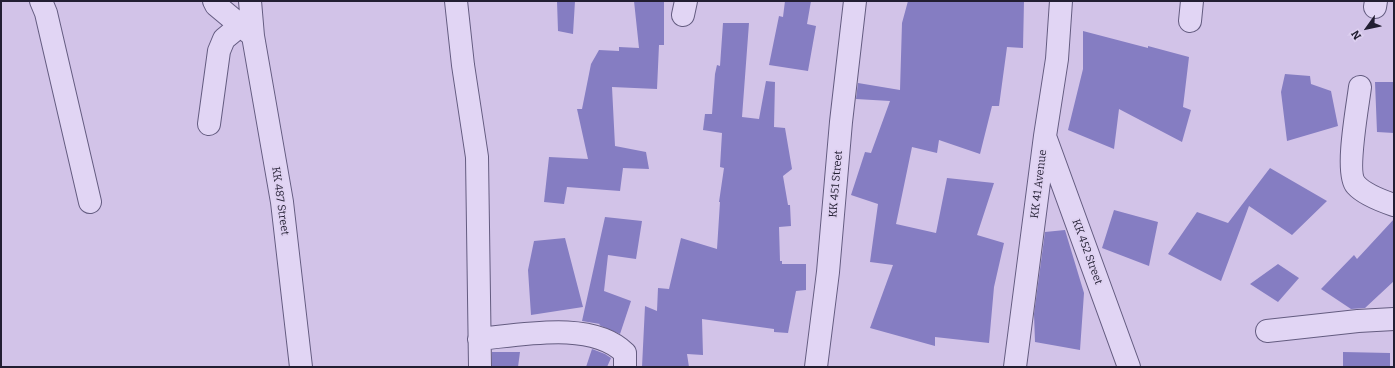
<!DOCTYPE html>
<html>
<head>
<meta charset="utf-8">
<style>
	body { margin:0 }
	#map { position:relative; width:1395px; height:368px; overflow:hidden; background:#d2c3e8; font-family:Bitter,serif }
	canvas { display:block }
	.frame { position:absolute; inset:0; border:2px solid #221e32; pointer-events:none }
	.north { position:absolute; left:1347px; top:8px; width:40px; height:40px; -webkit-text-stroke:3px #ded1f1; paint-order:stroke; rotate:237deg; font-size:11px; font-weight:700; line-height:16px; text-align:center; color:#221e32 }
	.north::after { content:''; display:block; margin:auto; width:14px; height:18px; background:#221e32; clip-path:polygon(50% 0,100% 100%,50% 72%,0 100%) }
</style>
</head>
<body>
<div id="map">
<canvas width="1395" height="368"></canvas>
<div class="frame"></div>
<div class="north">N</div>
</div>
<script>
const context = document.querySelector('canvas').getContext('2d');
context.lineJoin = 'round';
function fill(path, color) { context.fillStyle = color; context.fill(path, 'evenodd'); }
function stroke(path, color, width, dash) { context.strokeStyle = color; context.lineWidth = width; context.lineCap = dash ? 'butt' : 'round'; context.setLineDash(dash || []); context.stroke(path); }
function write(font, color, halo, rows, align = 'center') {
  context.font = font + ' Bitter,serif'; context.lineWidth = 3.5; context.setLineDash([]); context.textBaseline = 'middle'; context.strokeStyle = halo; context.fillStyle = color; for (const [text, x, y, turn = 0] of rows) {
    context.save(); context.translate(x, y); context.rotate((+turn || 0) * Math.PI / 180); context.textAlign = isNaN(turn) ? turn : align; if (halo) context.strokeText(text, 0, 0); context.fillText(text, 0, 0); context.restore();
  }
}
const building = new Path2D(`
	M557 1H575L573 34 558 31Z
	M634 1H664V45H659L657 89 612 87 615 146 646 152 649 169 623 168 620 191 567 187 564 204 544 202 549 157 588 159 577 109H582L591 64 599 50 619 51V47L639 48Z
	M785 1H811L807 24 816 26 808 71 769 65 779 16 783 17Z
	M908 1H1024L1023 48 1007 47 999 106H992L980 154 939 140 937 153 912 147 896 224 936 233 947 178 994 183 977 235 1004 243 994 287 989 343 935 337V346L870 328 893 265 870 262 878 204 851 195 865 152 871 153 890 101 856 99 858 83 900 90 902 23Z
	M723 23H749L742 117 759 119 766 81 775 82 774 127 785 128 792 169 783 176 788 205H790L791 226 779 227 780 261H782V264H806V290L796 291 788 333 774 332V329L702 319 703 355 687 354 689 367H642L645 306 657 311 658 288 669 289 681 238 717 249 720 202H719L724 168 720 167 722 133 703 130 705 114H712L715 74 717 65 720 66Z
	M1083 31 1148 48V46L1189 57 1183 107 1191 110 1182 142 1119 109 1114 149 1068 130 1083 69Z
	M1285 74 1310 76 1311 84 1331 91 1338 126 1287 141 1281 92Z
	M1375 82H1394V133L1377 132Z
	M1270 168 1327 201 1292 235 1249 206 1221 281 1168 254 1197 212 1228 223Z
	M1114 210 1158 222 1149 266 1102 248Z
	M605 217 642 221 636 259 608 255 604 291 631 301 620 334 599 325 600 324 582 321Z
	M1394 219V281L1365 308 1351 309 1321 289 1354 255 1357 259Z
	M1065 230 1084 293 1080 350 1035 342 1034 314 1045 232Z
	M565 238 583 307 531 315 528 270 534 241Z
	M1278 264 1299 278 1278 302 1250 284Z
	M592 349 605 354 611 358 607 367H586Z
	M492 352H520L518 367H492Z
	M1343 352 1390 353V367H1343Z`);
const street = new Path2D(`
	M41 1 46 13 90 202
	M214 1 216 5 252 35
	M250 1 253 36 282 202 301 367
	M456 1 463 65 477 157 480 367
	M1375 7 1376 1
	M683 15 686 1
	M1190 21 1192 1
	M1360 87C1358 104 1345 173 1356 185 1364 194 1382 201 1394 205
	M209 124 219 51 224 39 241 25
	M1046 139 1129 367
	M1267 331 1358 321 1394 319
	M479 339C521 335 592 320 625 353V367
	M816 367 828 272 841 122 855 1
	M1015 367 1045 136 1057 59 1061 1`);
const streetNames = [
	["KK 451 Street",836,184,-85],
	["KK 41 Avenue",1039,184,-83],
	["KK 487 Street",280,201,82],
	["KK 452 Street",1087,252,70]
];
fill(building, '#857dc2');
stroke(street, '#645c80', 24);
stroke(street, '#e1d5f4', 22);
write('11px', '#221e32', '#ded1f1', streetNames);
</script>
</body>
</html>
